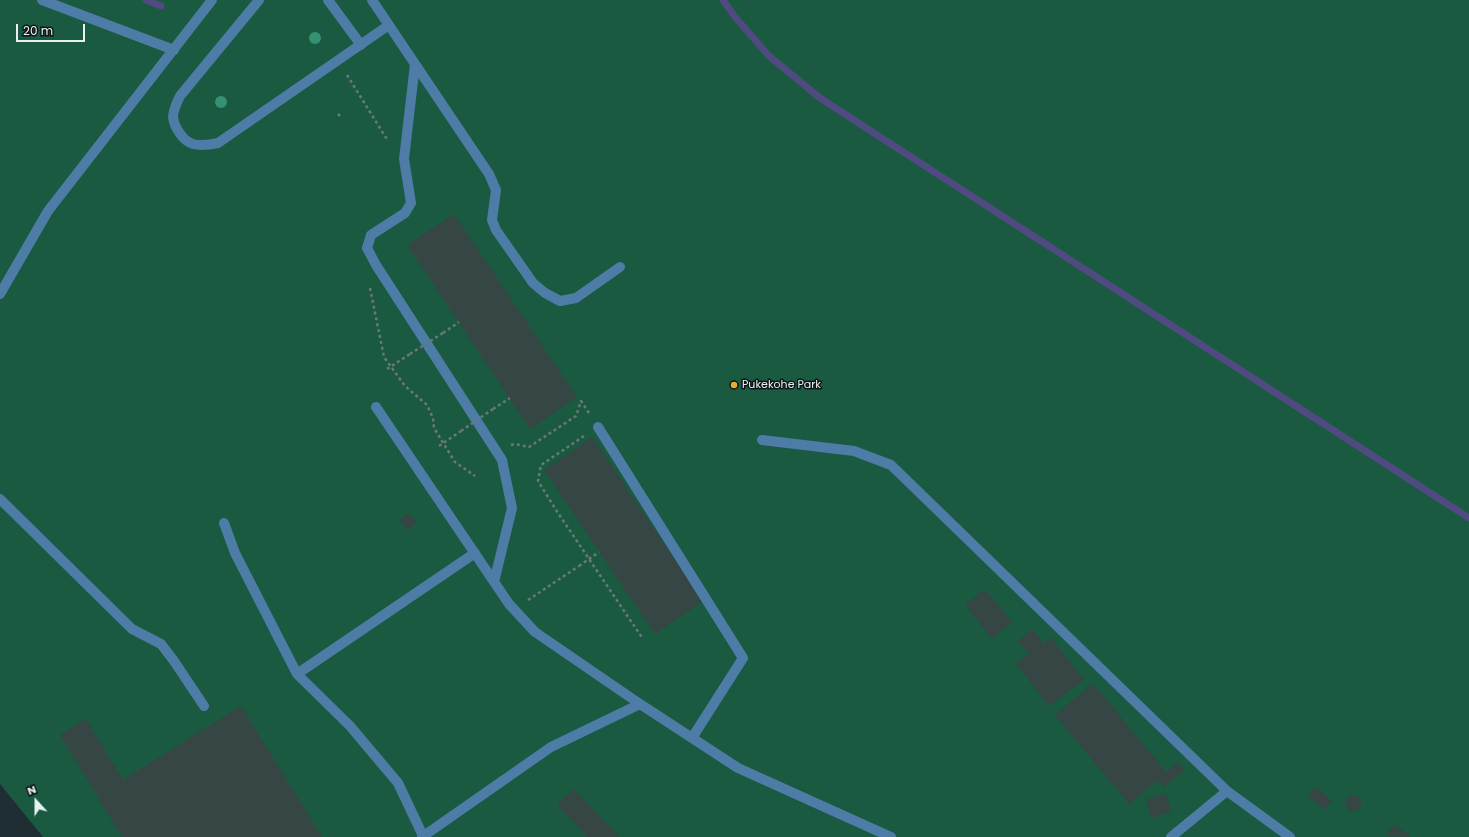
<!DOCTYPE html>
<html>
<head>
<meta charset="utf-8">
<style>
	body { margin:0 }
	#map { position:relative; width:1469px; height:837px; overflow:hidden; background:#1e2e32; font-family:Poppins,sans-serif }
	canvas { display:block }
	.north { position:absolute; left:16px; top:781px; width:40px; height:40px; -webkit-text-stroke:3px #0e1517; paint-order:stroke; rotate:339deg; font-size:11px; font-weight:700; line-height:16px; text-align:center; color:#e7f1f4 }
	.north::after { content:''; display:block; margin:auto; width:14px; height:18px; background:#e7f1f4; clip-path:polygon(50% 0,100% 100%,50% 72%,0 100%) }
	.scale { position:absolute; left:16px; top:24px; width:69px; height:18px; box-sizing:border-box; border:2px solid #e7f1f4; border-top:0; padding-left:5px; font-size:12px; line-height:14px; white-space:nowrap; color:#e7f1f4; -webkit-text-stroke:3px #0e1517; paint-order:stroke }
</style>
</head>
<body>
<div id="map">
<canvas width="1469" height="837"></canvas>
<div class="north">N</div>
<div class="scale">20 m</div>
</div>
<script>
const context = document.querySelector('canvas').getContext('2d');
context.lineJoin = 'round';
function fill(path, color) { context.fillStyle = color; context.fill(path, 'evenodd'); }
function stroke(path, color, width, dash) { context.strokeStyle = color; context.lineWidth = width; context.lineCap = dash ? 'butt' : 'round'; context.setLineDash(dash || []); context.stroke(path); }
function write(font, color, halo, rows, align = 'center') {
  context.font = font + ' Poppins,sans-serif'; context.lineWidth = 3; context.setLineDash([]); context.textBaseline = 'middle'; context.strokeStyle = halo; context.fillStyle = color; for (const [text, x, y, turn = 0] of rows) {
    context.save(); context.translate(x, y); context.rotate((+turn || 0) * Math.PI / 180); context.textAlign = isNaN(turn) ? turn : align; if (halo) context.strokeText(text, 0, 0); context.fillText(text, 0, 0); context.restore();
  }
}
const green = new Path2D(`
	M0 0H1469V837H43L0 784Z`);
const stream = new Path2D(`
	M146 0 161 6
	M723 0 735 17 769 56 820 98 1469 518`);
const building = new Path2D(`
	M454 214 577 397 530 429 407 245Z
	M592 437 703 601 655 634 544 470Z
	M409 513 417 523 407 530 399 520Z
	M985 589 1012 622 992 639 965 605Z
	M1032 629 1044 644 1051 637 1084 680 1049 706 1016 664 1029 654 1018 641Z
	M1093 683 1166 772 1178 762 1184 770 1164 787 1158 780 1129 804 1055 715Z
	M241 706 322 837H122L60 735 86 719 123 780Z
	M1315 787 1332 800 1325 810 1308 796Z
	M574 789 619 837H587L557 805Z
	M1166 794 1171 812 1151 818 1146 799Z
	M1345 803a8 8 0 1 1 16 0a8 8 0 1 1-16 0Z
	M1394 824 1410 836 1409 837 1385 836Z`);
const path = new Path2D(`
	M347 75 388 141
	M338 114 340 116
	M370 288 384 357 405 386 427 405 433 418 434 428 455 462 475 476
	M443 333 459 322
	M387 369 410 354
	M493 409 510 398
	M584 436 541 465 538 481 556 510 643 639
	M511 445 515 444 529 447 576 416 581 401 589 413
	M439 446 461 431
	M528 600 579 566`);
const minor = new Path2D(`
	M42 0 174 50
	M259 0 180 96C177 102 173 110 173 117 174 127 183 141 193 144 201 146 209 145 218 143L389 25
	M328 0 361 45
	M372 0 489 174 496 190 492 220 496 230 533 283 545 293 560 301 576 298 620 267
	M415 64 404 159 411 203 405 213 371 235 367 248 376 265 502 460 512 508 494 582
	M0 294 48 211 212 0
	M376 407 509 604 535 632 640 704 738 768 891 837
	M598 427 743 658 692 738
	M762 440 854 451 891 465 1227 791
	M0 499 132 629 161 644 174 661 204 706
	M224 523 235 553 297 674 350 726 398 783 423 836
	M297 674 475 553
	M422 837 551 747 640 704
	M1171 837 1227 791 1290 837`);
const pathBridge = new Path2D(`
	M410 354 443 333
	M461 431 493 409
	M579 566 599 552`);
const trees = [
	[315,38],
	[221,102]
];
const markers = [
	[734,385,4,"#e6ad36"]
];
const poiNames = [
	["Pukekohe Park",742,385]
];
fill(green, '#1a5a41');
stroke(stream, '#4f4a80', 7);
fill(building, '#354645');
stroke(path, '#6a787b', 2.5, [3, 3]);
stroke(minor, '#4d7ca6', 10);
stroke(pathBridge, '#6a787b', 2.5, [3, 3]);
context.fillStyle = '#349173';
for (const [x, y] of trees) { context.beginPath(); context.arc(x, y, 6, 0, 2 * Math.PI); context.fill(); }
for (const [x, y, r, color] of markers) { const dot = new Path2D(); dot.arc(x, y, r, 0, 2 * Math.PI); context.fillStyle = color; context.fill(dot); stroke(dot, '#0e1517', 1.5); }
write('11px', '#e7f1f4', '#0e1517', poiNames, 'left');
</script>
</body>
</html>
